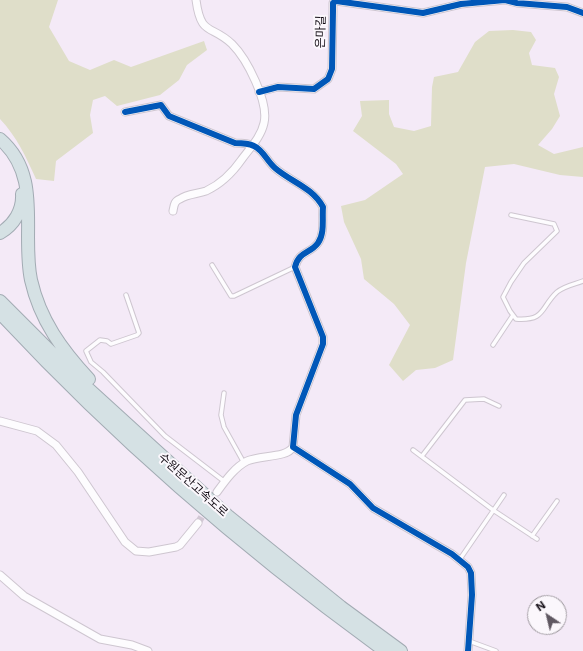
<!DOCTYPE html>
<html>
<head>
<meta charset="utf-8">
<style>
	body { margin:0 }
	#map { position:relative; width:583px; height:651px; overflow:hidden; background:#f4eaf7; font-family:Inter,sans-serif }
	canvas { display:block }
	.north { position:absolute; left:527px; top:595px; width:40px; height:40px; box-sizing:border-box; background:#fbf7fc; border:1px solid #9d989e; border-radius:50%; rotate:325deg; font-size:11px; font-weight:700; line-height:16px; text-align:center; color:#100a12 }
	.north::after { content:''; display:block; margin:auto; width:14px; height:18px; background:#605862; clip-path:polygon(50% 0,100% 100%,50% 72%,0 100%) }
</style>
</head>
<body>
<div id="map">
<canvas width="583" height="651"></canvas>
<div class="north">N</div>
</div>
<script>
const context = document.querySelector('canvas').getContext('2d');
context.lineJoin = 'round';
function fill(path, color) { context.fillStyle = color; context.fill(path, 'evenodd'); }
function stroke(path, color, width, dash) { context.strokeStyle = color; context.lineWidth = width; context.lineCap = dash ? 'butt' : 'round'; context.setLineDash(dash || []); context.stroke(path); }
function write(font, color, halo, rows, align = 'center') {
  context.font = font + ' Inter,"Noto Sans KR",sans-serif'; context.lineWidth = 4; context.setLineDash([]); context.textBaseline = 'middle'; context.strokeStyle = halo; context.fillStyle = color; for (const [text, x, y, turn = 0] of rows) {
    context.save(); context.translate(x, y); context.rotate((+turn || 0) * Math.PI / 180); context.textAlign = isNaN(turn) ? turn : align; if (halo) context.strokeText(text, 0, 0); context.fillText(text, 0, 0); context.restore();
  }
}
const green = new Path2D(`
	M0 0H58L49 27 69 61 90 70 114 60 131 67 204 41 207 50 187 65 179 80 160 95 117 106 105 96 93 100 90 115 93 133 56 161 54 181 36 179C26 157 17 137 0 119Z
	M513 30 531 32 536 40 529 53 532 65 555 68 559 77 554 94 560 116 552 129 538 145 554 154 583 147V177L560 175 514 164 485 167 466 263 453 360 435 368 416 370 403 381 389 365 410 325 394 304 364 279 361 259 344 222 341 206 365 200 403 174 396 164 353 131 362 116 360 101 389 100V114L394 127 414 131 431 126 432 87 434 77 458 72 475 42 489 31Z`);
const streetTunnel = new Path2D(`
	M198 523 207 508`);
const lane = new Path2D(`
	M511 215 554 224 557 231 524 263 511 282 503 297 510 311 516 319C546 321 540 308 557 292 564 286 575 284 583 281
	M212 265 231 296H234L295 267
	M126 295 139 333 137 335 111 344 107 341 100 340 86 351 91 362 103 372 165 436 225 482
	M493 345 513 315
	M224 393 221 415 224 427 244 463
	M413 450 493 510 537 539
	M422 456 465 400 484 399 499 406
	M532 536 557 501
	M460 559 504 495
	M469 641 496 651`);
const street = new Path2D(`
	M259 92 278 87 314 89 328 79 332 69 333 11V3L336 1 423 13 461 4 505 0 517 3 567 7 583 13
	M125 112 161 105 169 116 235 143C242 143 248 143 254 146 263 150 267 161 275 168 291 182 312 187 323 207 322 219 325 233 318 243 310 254 299 251 295 267L323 337V344L296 415 293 447 350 484 373 508 452 554 468 567 471 573 472 595 468 651
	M173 211C174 206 174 201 180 199 187 194 197 194 206 191 221 184 233 172 242 159 250 148 261 137 264 123 269 102 247 59 232 44 211 24 201 37 196 0
	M0 421 37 431 56 445 78 472 125 542 136 551 149 552 176 547 180 545 198 523
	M217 492C225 481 235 467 247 461 260 455 287 458 293 447
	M0 575 24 596 100 639 132 645 148 651`);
const highway = new Path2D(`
	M0 139C43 176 21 232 31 280 40 320 62 350 89 379
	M0 233C14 225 23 210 22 194
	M0 301 82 383 228 516 341 607 401 651
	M0 313C116 438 247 551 385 651`);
const cycleway = new Path2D(`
	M259 92 278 87 314 89 328 79 332 69 333 11V3L336 1 423 13 461 4 505 0 517 3 567 7 583 13
	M125 112 161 105 169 116 235 143C242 143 248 143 254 146 263 150 267 161 275 168 291 182 312 187 323 207 322 219 325 233 318 243 310 254 299 251 295 267L323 337V344L296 415 293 447 350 484 373 508 452 554 468 567 471 573 472 595 468 651`);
const streetNames = [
	["은마길",321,32,-89],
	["수원문산고속도로",193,485,42]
];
fill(green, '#dfdec9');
stroke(streetTunnel, '#d2c8d5', 7, [7, 3.5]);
stroke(lane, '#cec6d0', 5.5);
stroke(street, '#cec6d0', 9);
stroke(highway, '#a2abb3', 14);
stroke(lane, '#fdfcfe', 3.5);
stroke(street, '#fdfcfe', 7);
stroke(highway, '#d5e1e4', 12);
stroke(cycleway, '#0057b8', 6);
write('12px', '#100a12', '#fbf7fc', streetNames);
</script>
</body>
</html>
